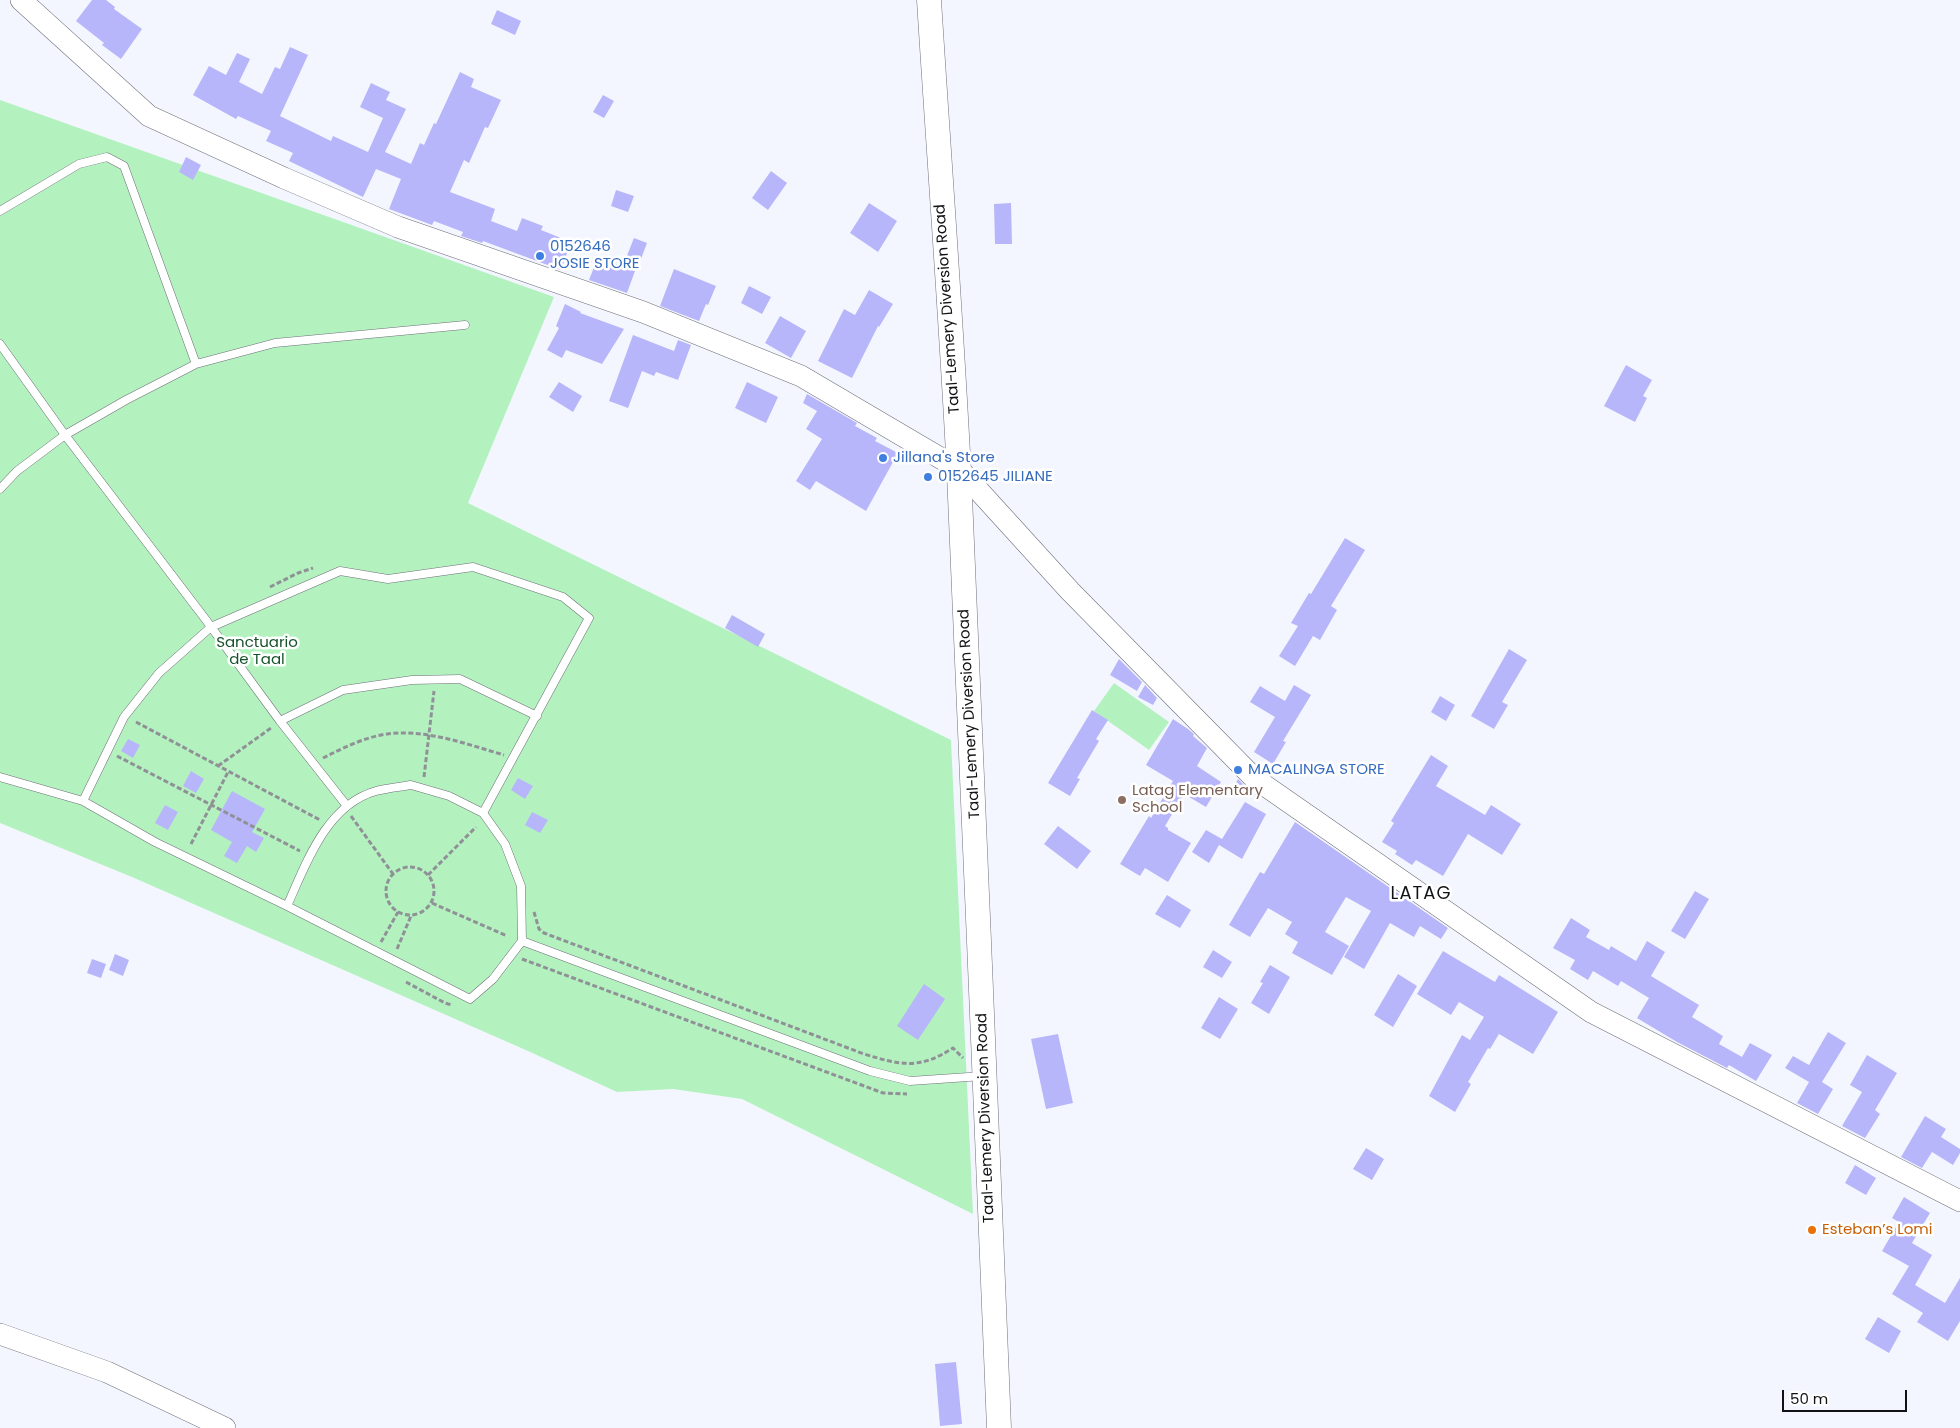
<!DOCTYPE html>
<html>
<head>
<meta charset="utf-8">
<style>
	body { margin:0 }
	#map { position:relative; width:1960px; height:1428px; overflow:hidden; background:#f4f6ff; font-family:Poppins,sans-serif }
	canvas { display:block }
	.scale { position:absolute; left:1782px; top:1390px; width:125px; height:22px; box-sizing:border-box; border:2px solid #111215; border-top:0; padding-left:6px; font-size:15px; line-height:18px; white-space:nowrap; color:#111215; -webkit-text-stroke:4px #fff; paint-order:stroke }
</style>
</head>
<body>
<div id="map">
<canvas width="1960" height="1428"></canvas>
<div class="scale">50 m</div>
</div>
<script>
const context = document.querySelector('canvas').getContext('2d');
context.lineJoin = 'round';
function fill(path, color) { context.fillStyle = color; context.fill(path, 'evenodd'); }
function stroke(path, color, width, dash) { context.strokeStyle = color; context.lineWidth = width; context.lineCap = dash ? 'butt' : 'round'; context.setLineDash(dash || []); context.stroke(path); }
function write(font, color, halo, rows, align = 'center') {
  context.font = font + ' Poppins,sans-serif'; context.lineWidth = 5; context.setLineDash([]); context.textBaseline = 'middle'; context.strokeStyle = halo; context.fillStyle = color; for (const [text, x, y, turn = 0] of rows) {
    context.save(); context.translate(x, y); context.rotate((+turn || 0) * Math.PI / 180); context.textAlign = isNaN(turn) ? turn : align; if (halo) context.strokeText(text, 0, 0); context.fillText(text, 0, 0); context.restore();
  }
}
const green = new Path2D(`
	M0 100 554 297 468 503 951 740 973 1214 742 1099 673 1089 617 1092 528 1051 132 877 0 823Z
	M1114 683 1169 722 1149 750 1094 711Z`);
const building = new Path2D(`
	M92 0H106L115 7 114 9 142 29 121 59 102 45 104 43 76 21Z
	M497 10 521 21 515 35 491 24Z
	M290 47 308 55 280 116 331 141 333 136 368 152 383 118 360 107 371 83 390 92 386 100 406 109 385 152 411 164 420 143 424 145 434 123 436 124 460 72 474 79 471 87 501 100 488 128 485 127 469 163 464 160 450 192 495 209 491 221 517 231 522 218 543 226 541 230 571 242 561 270 483 241 482 243 461 236 463 232 434 221 432 225 389 209 401 179 376 169 363 197 289 161 293 153 266 141 271 131 238 116 236 119 193 95 209 66 226 75 237 53 250 59 239 82 262 94 275 67 280 69Z
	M603 95 614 101 604 118 593 112Z
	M186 157 201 165 193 180 179 172Z
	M771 171 787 183 768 210 752 198Z
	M616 190 634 196 628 212 611 206Z
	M869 203 897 221 878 252 850 233Z
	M1011 203 1012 244H995L994 204Z
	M634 238 647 243 639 264 626 258Z
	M598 257 635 271 627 293 589 280Z
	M674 269 716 286 708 305 706 304 699 321 660 306Z
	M749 286 771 297 762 314 741 303Z
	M869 290 893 304 879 327 878 326 852 378 818 361 844 309 855 315Z
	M565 304 581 312 580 313 624 329 602 364 566 350 562 358 547 350 559 328 556 326Z
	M780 316 806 331 791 358 765 343Z
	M633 335 674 351 678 340 691 345 678 380 656 372 654 376 642 371 628 408 609 401Z
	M1626 365 1652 380 1643 396 1647 398 1635 422 1604 406Z
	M559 382 582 396 573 412 549 397Z
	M747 382 778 397 766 423 735 408Z
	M807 394 857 423 855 426 877 438 875 441 898 453 866 511 816 481 810 490 796 481 822 439 806 429 817 411 803 403Z
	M1345 538 1365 550 1331 606 1337 610 1320 640 1313 636 1295 666 1279 656 1298 626 1291 623 1309 593 1311 594Z
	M732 615 765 634 758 647 725 628Z
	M1509 649 1527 660 1502 702 1508 705 1494 729 1471 716Z
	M1119 659 1142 682 1137 691 1110 675Z
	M1145 685 1157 698 1153 705 1138 697Z
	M1294 685 1311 695 1283 741 1286 742 1273 764 1254 752 1275 717 1250 702 1260 686 1285 701Z
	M1440 696 1455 705 1446 721 1431 712Z
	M1092 710 1108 720 1096 739 1099 741 1077 778 1080 779 1070 796 1048 783Z
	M1173 719 1188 729 1194 734 1193 736 1207 748 1197 766 1221 782 1206 807 1184 794 1165 826 1168 828V830L1191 843 1168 882 1145 868 1140 876 1120 864 1149 816 1151 818 1173 781 1146 765Z
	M128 739 140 745 133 758 121 751Z
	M1431 755 1448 766 1436 786 1485 815 1491 805 1521 824 1502 855 1468 834 1443 876 1416 860 1412 865 1395 854 1397 851 1382 842 1394 823 1391 821Z
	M191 771 204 779 196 793 183 786Z
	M518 778 533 786 525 799 511 790Z
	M1238 779 1247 788 1243 794 1233 788Z
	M232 791 265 809 252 832 264 838 256 852 247 846 237 863 224 856 232 842 211 830Z
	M1245 802 1266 814 1242 859 1219 845 1209 863 1192 852 1206 830 1222 839Z
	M165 805 178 812 168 830 155 823Z
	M532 812 548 820 540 833 525 825Z
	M1295 822 1448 928 1441 939 1420 926 1414 937 1390 923 1364 969 1344 957 1371 911 1346 897 1325 932 1349 946 1332 975 1292 953 1298 942 1285 934 1292 922 1268 908 1250 937 1229 925 1260 872 1264 874Z
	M1058 826 1091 851 1077 869 1044 844Z
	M1695 891 1709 899 1685 939 1671 931Z
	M1167 895 1191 910 1180 928 1155 914Z
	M1571 918 1590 930 1586 937 1609 950 1611 946 1636 961 1647 941 1665 952 1651 976 1699 1005 1692 1017 1723 1036 1719 1044 1742 1057 1750 1043 1772 1055 1756 1081 1729 1065 1727 1068 1677 1042 1637 1018 1649 998 1621 981 1618 986 1593 971 1588 980 1570 969 1575 960 1553 948Z
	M1213 950 1232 962 1222 978 1203 967Z
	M1443 951 1495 982 1499 975 1558 1012 1533 1054 1499 1034 1490 1049 1488 1048 1468 1082 1471 1084 1455 1112 1429 1096 1462 1035 1470 1040 1484 1017 1459 1002 1451 1015 1417 994Z
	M115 954 129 960 123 976 109 970Z
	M92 959 106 964 101 978 87 973Z
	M1270 965 1290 977 1269 1014 1251 1003 1263 983 1260 982Z
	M1398 974 1417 986 1393 1027 1374 1015Z
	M924 984 945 999 918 1040 897 1026Z
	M1219 997 1238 1009 1220 1039 1201 1028Z
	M1828 1032 1846 1043 1822 1082 1833 1089 1818 1114 1797 1103 1809 1082 1785 1068 1793 1056 1809 1065Z
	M1058 1034 1073 1103 1046 1109 1031 1039Z
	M1867 1055 1897 1073 1875 1110 1880 1114 1865 1138 1842 1126 1862 1092 1850 1085Z
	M1925 1116 1946 1129 1941 1137 1960 1149V1153L1953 1165 1932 1152 1922 1168 1901 1157Z
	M1366 1148 1384 1159 1372 1180 1353 1169Z
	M1855 1165 1876 1178 1866 1195 1845 1183Z
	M1904 1197 1930 1213 1912 1243 1932 1255 1915 1285 1945 1303 1960 1278V1321L1948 1341 1917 1322 1923 1313 1892 1294 1909 1266 1882 1251 1899 1222 1892 1218Z
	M1878 1317 1901 1331 1889 1353 1865 1339Z
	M956 1362 962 1424 940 1426 935 1364Z`);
const path = new Path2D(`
	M270 587 298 573 313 568
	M136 722 320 820
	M117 756 300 851
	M323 758C343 748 365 737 387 734 427 729 466 744 504 755
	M218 766 271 728
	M424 777 434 691
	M351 816 393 874
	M191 844 228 772
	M386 891a24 24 0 1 1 48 0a24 24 0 1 1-48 0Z
	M428 875 476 827
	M432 903 507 936
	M534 912 539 929 544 933 864 1054C900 1065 919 1070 953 1048L963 1058
	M381 942 398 912
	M397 949 411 916
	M522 959 883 1093 907 1094
	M406 982 445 1003 452 1005`);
const lane = new Path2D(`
	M0 211 79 164 107 157 124 166 196 364
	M0 344 65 435 206 620 280 721 347 806
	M0 489 17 471 65 435 126 400 196 364 275 343 465 325
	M280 721 343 690 412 680 460 679 537 716
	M0 777 83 801
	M411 785 449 796 483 813 505 844 521 886 522 941 493 979 470 999 287 906C306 864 326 805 376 791 387 788 399 787 411 785Z
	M287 906 155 842 83 801 124 717 159 673 211 627 340 571 388 579 473 567 563 597 589 618 483 813
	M522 941 870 1071 910 1081 983 1076`);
const secondary = new Path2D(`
	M21 0 149 116 284 178 398 227 643 312 801 376 959 469 1070 591 1254 778 1591 1012 1960 1201
	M0 1334 107 1372 225 1428`);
const primary = new Path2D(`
	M929 0C939 158 951 315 959 473 974 791 985 1110 999 1428`);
const markers = [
	[540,256,5,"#3f7fe0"],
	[883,458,5,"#3f7fe0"],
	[928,477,5,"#3f7fe0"],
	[1238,770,5,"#3f7fe0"],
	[1122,800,5,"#8d6e63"],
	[1812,1230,5,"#e8710a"]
];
const shopNames = [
	["0152646",550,247],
	["JOSIE STORE",550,264],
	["Jillana's Store",893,458],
	["0152645 JILIANE",938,477],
	["MACALINGA STORE",1248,770]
];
const streetNames = [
	["Taal-Lemery Diversion Road",948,309,-94],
	["Taal-Lemery Diversion Road",970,714,-93],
	["Taal-Lemery Diversion Road",986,1118,-92]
];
const parkNames = [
	["Sanctuario",257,643],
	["de Taal",257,660]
];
const educationNames = [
	["Latag Elementary",1132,791],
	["School",1132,808]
];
const foodNames = [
	["Esteban’s Lomi",1822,1230]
];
const quarterNames = [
	["LATAG",1421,894]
];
fill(green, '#b3f2bf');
fill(building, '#b8b6fa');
stroke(lane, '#6e6f79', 9);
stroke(secondary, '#6e6f79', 22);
stroke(primary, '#6e6f79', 25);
stroke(path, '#8f9197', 3, [5, 2.5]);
stroke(lane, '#fff', 8);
stroke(secondary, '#fff', 21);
stroke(primary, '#fff', 24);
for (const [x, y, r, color] of markers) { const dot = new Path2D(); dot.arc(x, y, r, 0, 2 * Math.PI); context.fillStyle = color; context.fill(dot); stroke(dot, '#fff', 2); }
write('15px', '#366cbe', '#fff', shopNames, 'left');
write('15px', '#111215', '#fff', streetNames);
write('15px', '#155129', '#fff', parkNames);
write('15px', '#785e54', '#fff', educationNames, 'left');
write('15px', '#c56008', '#fff', foodNames, 'left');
context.letterSpacing = '1px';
write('18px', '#111215', '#fff', quarterNames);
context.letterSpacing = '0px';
</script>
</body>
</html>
